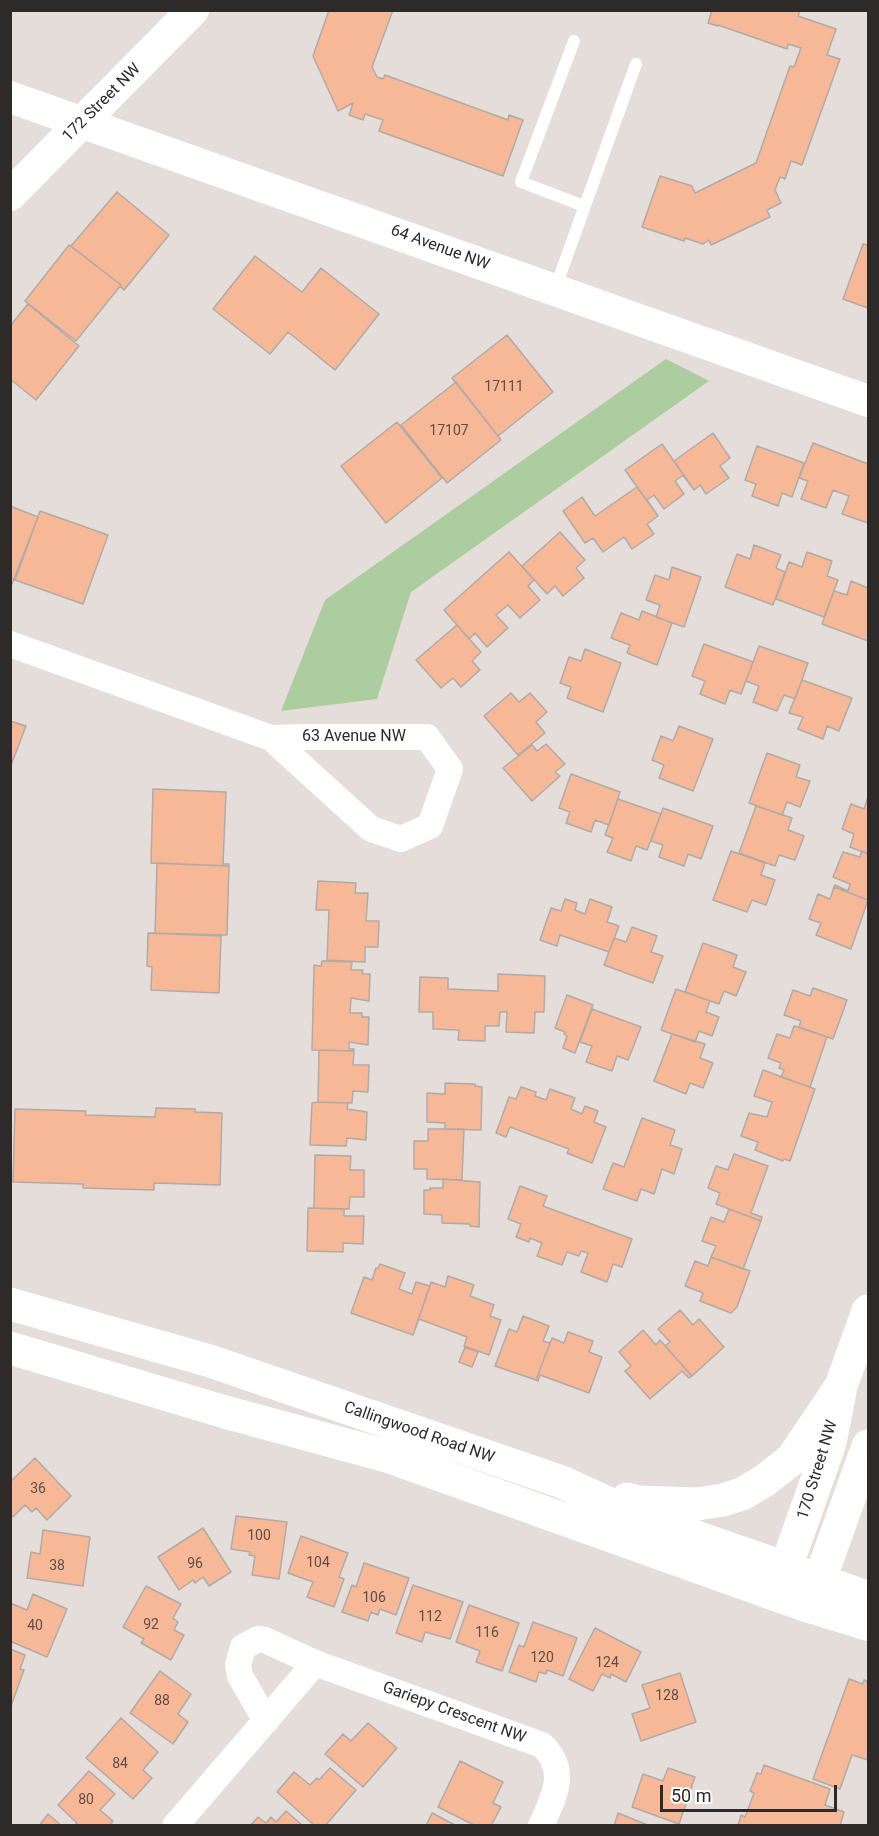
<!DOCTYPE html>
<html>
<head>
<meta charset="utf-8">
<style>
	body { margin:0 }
	#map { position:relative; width:879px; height:1836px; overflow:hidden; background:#e4ddd9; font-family:Roboto,sans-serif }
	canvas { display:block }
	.frame { position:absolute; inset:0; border:12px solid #2d2a29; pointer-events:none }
	.scale { position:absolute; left:660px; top:1785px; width:177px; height:27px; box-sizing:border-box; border:3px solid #2d2a29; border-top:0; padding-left:8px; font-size:18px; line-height:21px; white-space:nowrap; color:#2d2a29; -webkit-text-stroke:4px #fff; paint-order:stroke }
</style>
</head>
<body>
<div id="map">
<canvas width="879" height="1836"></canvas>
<div class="frame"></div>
<div class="scale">50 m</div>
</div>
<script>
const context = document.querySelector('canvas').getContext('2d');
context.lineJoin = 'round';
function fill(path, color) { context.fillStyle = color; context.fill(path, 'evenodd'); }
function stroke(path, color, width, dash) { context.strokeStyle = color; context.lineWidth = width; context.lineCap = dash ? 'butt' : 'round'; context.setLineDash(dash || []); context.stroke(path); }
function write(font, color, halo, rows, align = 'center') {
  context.font = font + ' Roboto,sans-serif'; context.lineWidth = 4.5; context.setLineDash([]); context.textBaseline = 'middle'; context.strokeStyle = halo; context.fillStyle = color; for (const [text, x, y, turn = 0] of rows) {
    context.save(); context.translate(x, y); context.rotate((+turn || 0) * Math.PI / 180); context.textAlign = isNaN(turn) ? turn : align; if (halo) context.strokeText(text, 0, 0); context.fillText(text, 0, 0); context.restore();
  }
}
const green = new Path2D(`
	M666 359 709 381 411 592 377 699 281 711 325 600Z`);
const building = new Path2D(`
	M329 10H393L372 67 377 77 383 79 385 75 508 120 509 115 523 120 503 176 379 131 383 120 365 114 363 120 349 115 353 103 338 111 313 56Z
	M712 10 800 11 798 16 836 29 827 55 840 59 802 165 791 161 785 179 780 177 775 190 781 203 767 210 770 217 711 245 709 240 703 244 685 238 684 241 642 227 660 176 692 186 695 193 756 163 790 66 794 67 801 48 788 44 787 49 718 25V26L708 23Z
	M117 192 169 235 124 290 120 286 121 285 71 246Z
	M863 244 868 245V308L843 299Z
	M69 245 121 285 76 341 25 301Z
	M255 256 302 292 321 268 379 314 335 370 288 332 270 354 213 309Z
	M28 304 79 346 36 400 10 379V326Z
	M507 335 553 392 498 436 452 378Z
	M456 382 501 440 447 483 401 425Z
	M397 422 442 478 386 523 341 466Z
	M713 433 730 458 720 466 729 478 706 494 700 485 694 490 674 461Z
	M813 443 868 464V523L842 514 849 496 833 490 826 508 801 499 808 481 799 478Z
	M662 444 694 490 683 475 675 481 684 494 664 509 654 495 647 500 658 516 625 470Z
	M757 446 804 463 792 497 782 493 778 506 752 496 756 484 745 480Z
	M637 487 658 516 647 524 654 534 632 549 624 537 603 552 593 538 585 543 563 511 582 497 595 516Z
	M10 506 38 517 12 584H10Z
	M40 511 108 535 83 604 15 580Z
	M560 532 585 560 576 568 584 578 563 596 555 586 547 594 522 566Z
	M754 545 781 555 776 568 785 572 773 605 725 587 737 554 750 559Z
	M509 552 534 580 528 586 540 600 520 618 508 605 496 615 508 628 487 647 475 633 469 639 444 610Z
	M807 552 832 561 827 576 838 580 824 617 776 599 789 562 802 567Z
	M672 567 701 577 684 627 656 617 660 605 646 600 655 575 669 580Z
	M851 581 868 588V641L822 624 834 591 847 595Z
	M642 611 672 623 657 665 627 653 630 645 611 638 621 613 639 620Z
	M457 625 481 652 472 661 480 670 461 687 453 678 441 688 416 660Z
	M704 644 753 662 741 694 730 690 725 704 700 694 705 681 692 676Z
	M759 646 808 663 795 699 784 695 777 711 753 702 759 686 746 681Z
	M585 649 621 663 603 712 567 698 571 687 560 683 569 657 581 661Z
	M802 680 852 698 839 731 827 726 823 739 798 729 803 717 789 713Z
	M511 693 519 702 530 693 547 712 536 722 545 733 518 755 484 716Z
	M10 721 26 726 10 768Z
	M679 726 713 739 693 791 659 778 664 765 652 760 661 736 673 741Z
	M546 744 565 764 555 772 560 776 532 801 503 768 532 745 537 751Z
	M767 753 800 765 796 777 810 781 800 807 787 802 782 815 749 803Z
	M571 774 620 792 609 825 595 820 591 832 566 823 570 812 559 808Z
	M153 789 226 792 223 864H229V866L151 863Z
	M868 797V854L850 847 854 834 842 829 851 804 864 809Z
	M618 799 661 814 647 850 636 846 631 861 607 852 613 838 605 835Z
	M756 806 792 818 788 830 804 836 795 860 779 855 775 866 739 853Z
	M663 808 713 826 701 859 688 854 684 866 659 857 663 845 651 841Z
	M731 851 765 863 761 875 775 880 766 905 752 900 747 912 713 900Z
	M862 851 868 854V900L834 887 835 885 848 891 850 884 833 877 843 852 860 857Z
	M157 863 229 866 227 935 148 933H155Z
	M318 881 356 883 355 893H368L366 921H379L378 947H365V962L327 960 329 910H316Z
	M834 887 868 900 851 949 816 935 821 923 809 919 818 894 830 899Z
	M565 899 577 903 575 910 585 914 590 899 612 907 607 922 619 926 609 952 560 935 557 946 540 940 551 908 561 911Z
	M632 927 657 936 651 952 663 956 653 983 604 965 614 938 626 942Z
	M148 933 221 936 219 993 151 990 152 967 147 966Z
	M703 943 737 955 733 967 746 972 736 996 724 991 719 1004 685 992Z
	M322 961 352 962 351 970H363L362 974H370L369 1001 351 998 350 1013H362V1017H369L368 1045 349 1042V1049H354V1051L312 1050 314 965 321 966Z
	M498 974 545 976 544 1012H535L534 1033 506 1032 507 1012H500L499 1026H485V1041L458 1040 459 1030 433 1029V1012H419L420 977 448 978V989L498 991Z
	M813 988 847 1000 833 1039 799 1027 801 1021 784 1015 793 990 810 996Z
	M676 989 710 1001 706 1012 719 1017 712 1036 699 1031 695 1042 661 1030Z
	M567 995 593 1005 575 1053 563 1048 567 1036 564 1034 565 1032 555 1028Z
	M592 1009 641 1027 628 1060 617 1056 612 1071 586 1062 592 1046 580 1042Z
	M794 1026 827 1037 810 1087 781 1077 784 1070 779 1068 781 1063 768 1058 777 1034 790 1038Z
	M672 1034 705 1044 700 1058 713 1063 703 1088 690 1083 686 1094 654 1081Z
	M319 1050 354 1051 353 1065H369L368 1092 353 1091 352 1103 318 1102Z
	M763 1070 815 1089 790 1161 784 1159 783 1161 755 1150 758 1142 741 1136 749 1113 767 1117 772 1102 754 1096Z
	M445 1083 475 1084V1086L482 1087 481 1130 445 1129V1123L427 1122V1093L445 1094Z
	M521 1087 536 1092 535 1096 546 1100 550 1089 575 1098 571 1109 582 1114 585 1106 598 1111 594 1122 606 1127 592 1163 567 1153 569 1149 510 1127 506 1137 496 1133 509 1097 516 1099Z
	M318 1102 348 1103 347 1109 367 1112 366 1140 347 1138 346 1146 310 1145 312 1103Z
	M156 1108 195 1109V1112L222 1113 220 1185 154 1183V1190L83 1188V1184L13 1182 15 1109 86 1111 85 1115 155 1117Z
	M642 1118 675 1130 670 1145 682 1149 674 1174 662 1169 654 1194 641 1189 637 1201 603 1189 613 1163 624 1167Z
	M428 1129H464L462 1180 427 1179V1169H414V1141H428Z
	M734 1154 768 1166 751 1213 762 1217 761 1221 716 1204 720 1193 708 1188 716 1166 728 1170Z
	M315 1155 351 1156 350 1170H364V1197H350L349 1209 314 1208Z
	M443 1179 480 1182 479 1227 470 1226V1224L442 1223V1215L424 1214V1190H430V1188H443Z
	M520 1186 547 1196 543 1206 632 1239 622 1267 613 1264 607 1282 581 1272 588 1253 581 1251 579 1256 567 1252 562 1265 537 1256 542 1243 530 1238 529 1242 516 1237 521 1224 508 1219Z
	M308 1208 344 1209V1216H364L363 1244 343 1243V1252L307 1251Z
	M729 1209 761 1221 743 1269 711 1257 716 1246 702 1241 711 1217 724 1222Z
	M711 1257 750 1271 737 1307 731 1313 700 1301 703 1293 685 1286 695 1261 708 1266Z
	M380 1264 405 1273 399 1289 412 1294 416 1282 430 1286 413 1335 351 1313 364 1277 372 1280 376 1268H378Z
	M448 1276 474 1285 470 1296 494 1305 490 1316 501 1320 489 1355 464 1346 467 1337 419 1319 413 1335 431 1282 445 1287Z
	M680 1310 693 1325 699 1319 724 1347 692 1376 665 1346 670 1342 658 1329Z
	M523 1316 549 1326 543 1341 550 1343 536 1380 495 1366 509 1329 517 1332Z
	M643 1330 656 1345 660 1340 692 1376 689 1378 682 1371 650 1399 625 1371 631 1366 619 1352Z
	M568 1332 593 1341 589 1352 602 1357 589 1393 540 1375 538 1381 536 1380 552 1338 564 1343Z
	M465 1347 478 1352 472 1367 459 1362Z
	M35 1458 71 1496 47 1520 36 1508 32 1512 25 1505 13 1517 10 1515V1482Z
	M236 1516 287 1522 279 1579 252 1575 255 1556 249 1555 250 1552 231 1549Z
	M203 1528 231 1572 209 1586 203 1577 195 1583 193 1580 179 1590 158 1557Z
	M43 1530 90 1537 83 1586 27 1578 31 1552 40 1554Z
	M301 1536 348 1553 339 1577 344 1579 334 1607 307 1597 313 1582 288 1573Z
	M364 1563 409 1578 396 1615 380 1609 378 1615 371 1612 368 1621 342 1612 352 1585 356 1587Z
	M413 1585 463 1602 450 1639 425 1632 422 1642 396 1633Z
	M146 1586 181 1604 173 1618 178 1622 174 1630 184 1635 171 1660 141 1643 144 1639 123 1627Z
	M33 1594 67 1609 47 1657 10 1641V1603L27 1610Z
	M469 1605 519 1623 502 1671 476 1662 480 1651 456 1642Z
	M533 1622 577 1638 563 1676 547 1670 546 1674 539 1672 536 1682 509 1672 519 1645 524 1647Z
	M595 1628 641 1652 626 1682 611 1674 610 1678 602 1674 593 1691 569 1679Z
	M10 1649 25 1655 20 1669 24 1670 11 1706Z
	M160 1671 191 1694 178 1714 188 1722 173 1744 130 1713Z
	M680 1673 696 1722 641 1741 632 1714 650 1708 642 1685Z
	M849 1679 863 1684 864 1680 868 1682V1760L852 1755 840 1789 813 1779Z
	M121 1718 158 1752 143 1770 152 1778 133 1799 86 1758Z
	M368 1723 397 1748 363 1787 325 1754 343 1734 351 1741Z
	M460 1761 503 1782 493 1803 501 1807 491 1826H476L438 1807Z
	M764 1765 830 1789 825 1805 844 1812 840 1826H738L741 1815 745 1817 754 1793 750 1791 757 1773 761 1774Z
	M330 1768 356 1790 325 1826H315L277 1792 294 1772 310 1785 317 1778 319 1780Z
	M668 1768 695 1777 679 1824 632 1807 643 1774 663 1781Z
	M89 1771 115 1794 100 1810 113 1821 109 1826H75L77 1823 58 1805Z
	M286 1811 303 1826H250L258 1817 266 1823 271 1817 276 1822Z
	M432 1813 457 1826H426Z
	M618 1813 650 1826H614Z
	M48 1814 62 1826H39Z`);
const service = new Path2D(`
	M574 41 521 182 584 206
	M555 289 636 64`);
const minor = new Path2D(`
	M10 644 271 738
	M307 737H427L450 769 430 826 401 839 371 829 271 738Z
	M266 1721 240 1676 238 1665 243 1647 258 1639 265 1640 315 1663
	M175 1826 315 1663 542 1745C569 1771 554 1796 541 1826`);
const tertiary = new Path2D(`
	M10 97 868 401
	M10 195 193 10
	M820 1580 868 1597
	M810 1607 868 1625`);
const secondary = new Path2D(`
	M10 1304 210 1361 562 1482 636 1516 820 1580
	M10 1348 225 1412 387 1456 810 1607 868 1446
	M627 1499 639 1502 697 1504 723 1500 742 1494 764 1481 792 1459 841 1386
	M779 1587 830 1443 841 1386 868 1311`);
const numberNames = [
	["17111",504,387],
	["17107",449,431],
	["36",38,1489],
	["100",259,1536],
	["104",318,1563],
	["96",195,1564],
	["38",57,1566],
	["106",374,1598],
	["112",430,1617],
	["92",151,1625],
	["40",35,1626],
	["116",487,1633],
	["120",542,1658],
	["124",607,1663],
	["128",667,1696],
	["88",162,1701],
	["84",120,1764],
	["80",86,1800]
];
const streetNames = [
	["172 Street NW",102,103,-45],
	["64 Avenue NW",440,248,20],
	["63 Avenue NW",354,737],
	["Callingwood Road NW",419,1433,19],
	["170 Street NW",818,1470,-73],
	["Gariepy Crescent NW",454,1713,20]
];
fill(green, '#accd9f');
fill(building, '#f6b897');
stroke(building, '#b1aba7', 1.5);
stroke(service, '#fff', 12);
stroke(minor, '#fff', 26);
stroke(tertiary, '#fff', 32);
stroke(secondary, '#fff', 33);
write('14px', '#5f4e44', null, numberNames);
write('16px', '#2d2a29', '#fff', streetNames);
</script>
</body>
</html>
